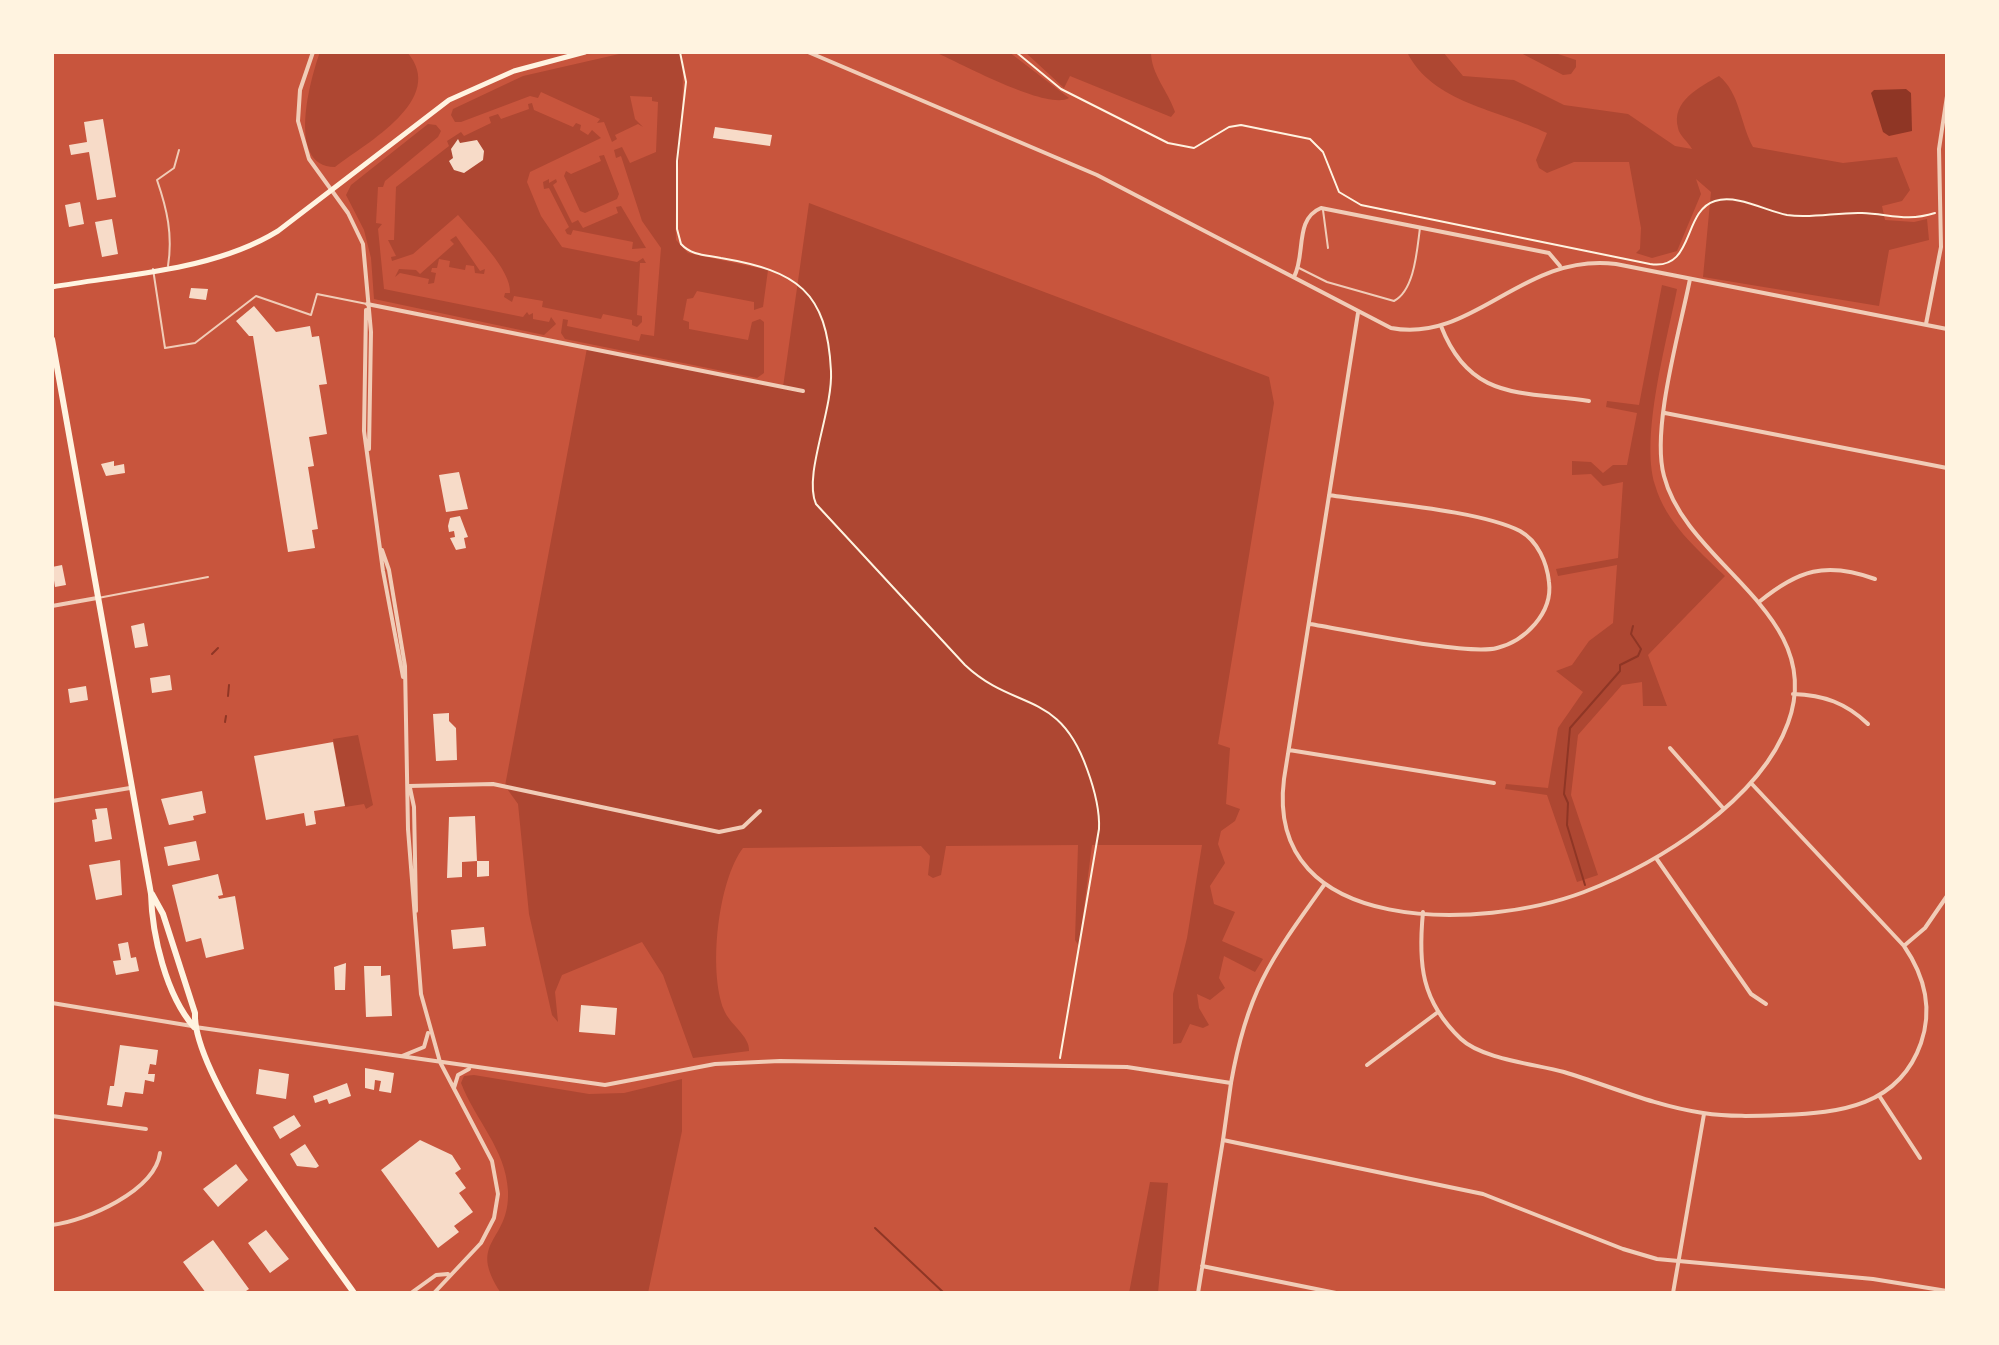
<!DOCTYPE html>
<html>
<head>
<meta charset="utf-8">
<style>
	body { margin:0 }
	#map { position:relative; width:1999px; height:1345px; overflow:hidden; background:#c8553d; font-family:Raleway,sans-serif }
	canvas { display:block }
	.frame { position:absolute; inset:0; border:54px solid #fff3e0; pointer-events:none }
</style>
</head>
<body>
<div id="map">
<canvas width="1999" height="1345"></canvas>
<div class="frame"></div>
</div>
<script>
const context = document.querySelector('canvas').getContext('2d');
context.lineJoin = 'round';
function fill(path, color) { context.fillStyle = color; context.fill(path, 'evenodd'); }
function stroke(path, color, width, dash) { context.strokeStyle = color; context.lineWidth = width; context.lineCap = dash ? 'butt' : 'round'; context.setLineDash(dash || []); context.stroke(path); }
const green = new Path2D(`
	M320 52H407C448 99 366 143 335 167 285 167 311 77 320 52Z
	M628 52H682C686 115 674 177 676 240L688 253 768 270 763 307 754 310V302L697 291 693 298 687 299 683 320 689 322V329L748 340 752 322 760 319 764 322V373L757 378 565 339 561 333 563 319 568 320 567 326 639 341 641 334 654 336 661 248 642 221 621 156 616 158 614 150 622 147 630 163 656 152 658 102 652 101V97L630 96 635 119 643 127 638 124 615 135 617 139 612 142 604 122 597 123 600 119 541 92 538 98 530 96 461 122H455L451 115 453 109 523 76Z
	M935 52H1009L1069 98C1048 111 960 63 935 52Z
	M1025 52H1151C1151 74 1168 91 1175 112L1171 117 1070 76 1064 88Z
	M1407 52H1443L1463 76 1514 80 1564 105 1628 114 1675 146 1692 149C1689 143 1679 135 1678 128 1671 101 1700 87 1719 76 1740 93 1740 123 1753 147L1843 163 1897 157 1910 190 1902 201 1882 206 1885 220 1914 222 1927 219 1929 240 1889 250 1879 306 1703 277 1711 192 1696 179 1701 194 1677 251 1652 258 1636 253 1640 249 1641 228 1629 162H1574L1547 173 1539 168 1536 160 1547 133C1500 110 1432 103 1407 52Z
	M1519 52H1552L1576 60V67L1571 74 1563 75Z
	M532 103 534 110 573 127 576 123 581 125 580 130 588 135 592 130 601 138 530 172 527 182 541 216 562 247 637 262 643 258 646 263H640L637 315 642 316V322L637 327 632 325V320L603 314 601 319 542 307 543 301 514 296 512 302 504 297 505 293H510C512 270 473 233 458 215L413 254 392 261 391 257 396 256 388 240H394L396 187 449 146 447 141 461 132 464 136 491 123 489 117 498 114 501 119 529 109 528 104Z
	M428 124 436 125 441 131 438 137 385 181 383 187H378L376 223 382 224 378 229 384 289 523 317 527 312 529 315 533 313V319L549 322 551 317 556 324 544 335 374 299 371 258 364 230 346 195 351 185Z
	M604 155 619 194 617 199 585 213 580 211 564 176 566 171 571 174 601 161 599 156Z
	M549 179V183L556 179 557 182 553 185 572 223 578 220 583 228 618 213 616 207 621 206 646 248 632 249 633 242 573 230 571 235 567 234 565 230 569 227 549 188 544 189 543 182Z
	M809 203 1269 377 1274 403 1218 744 1230 748 1226 804 1240 809 1235 821 1221 831 1218 844 1225 863 1210 886 1214 904 1235 912 1222 941 1263 959 1255 972 1224 956 1219 978 1225 988 1210 1000 1197 994 1199 1008 1209 1025 1203 1028 1190 1024 1181 1043 1173 1044V994L1187 938 1202 845H1092L1079 946 1075 940 1078 845 946 846 941 875 933 878 928 875 930 856 921 846 743 848C718 881 708 971 724 1010 730 1025 750 1036 749 1051L693 1058 663 975 642 942 562 975 555 992 558 1022 552 1015 529 914 518 804 505 786 587 348 783 387Z
	M456 236 480 271 485 269 484 274 475 273 474 266 466 265 465 270 449 267 450 261 439 259 437 268H432L431 272 436 273 434 283 428 284 429 279 400 273 395 277 399 269 416 270 420 274 454 244 450 240Z
	M1662 285 1677 289C1667 341 1640 436 1655 485 1666 523 1697 549 1725 576L1648 655 1667 706H1643L1642 682 1622 685 1578 735 1571 795 1598 875 1577 882 1547 795 1505 789 1506 784 1548 788 1558 728 1583 692 1556 671 1572 665 1589 641 1613 623 1617 565 1558 576 1556 569 1618 558 1623 482 1603 486 1591 474 1572 475V461L1591 462 1603 473 1613 465H1627L1637 413 1606 407 1607 401 1639 405Z
	M358 735 373 805 366 809 364 804 345 807 333 739Z
	M474 1075 589 1094 624 1093 682 1079V1131L648 1293H501C466 1240 510 1243 508 1191 506 1149 475 1120 461 1083L464 1076Z
	M1150 1182 1168 1183 1158 1293H1129Z`);
const water = new Path2D(`
	M1906 89 1911 93 1912 131 1889 136 1883 132 1871 93 1874 90Z`);
const stream = new Path2D(`
	M212 654 218 648
	M228 696 229 685
	M225 722 226 716
	M1585 885 1567 825 1568 803 1564 794 1570 728 1620 671V665L1638 656 1641 649 1631 634 1633 626
	M875 1228 944 1293`);
const building = new Path2D(`
	M103 119 116 197 97 200 89 152 71 155 69 145 87 142 84 122Z
	M715 127 772 135 770 146 713 138Z
	M458 139 460 143 477 140 484 151 483 160 464 173 454 170 449 161 453 158 451 149Z
	M80 202 84 224 69 227 65 205Z
	M112 219 118 254 102 257 95 222Z
	M191 288 208 289 206 300 189 298Z
	M254 306 276 332 310 326 312 337 319 336 327 384 319 385 327 434 309 437 314 466 308 467 318 529 312 530 315 548 288 552 253 336H249L236 321Z
	M114 461V466L124 464 125 473 106 476 101 464Z
	M459 472 468 509 446 512 439 475Z
	M460 516 468 537 464 538 466 548 456 550 450 538 455 537 454 531 449 532 448 526 450 518Z
	M62 565 66 585 55 587 52 567Z
	M144 623 148 646 135 648 131 626Z
	M170 675 172 690 152 693 150 678Z
	M86 686 88 700 70 703 68 689Z
	M449 713V721L456 728 457 760 436 761 433 714Z
	M333 742 345 806 314 811 316 824 306 826 304 813 266 820 254 756Z
	M202 791 206 813 193 816 194 820 169 825 161 799Z
	M107 808 112 839 95 842 92 820 97 819 95 809Z
	M475 816 477 861 462 862V877L447 878 449 817Z
	M196 841 200 860 168 866 164 847Z
	M120 860 122 895 96 900 89 865Z
	M477 861H489V876L477 877Z
	M218 874 223 895 218 896 219 899 235 896 244 949 206 958 201 938 186 942 172 885Z
	M484 927 486 946 453 949 451 930Z
	M128 942 131 958 136 957 139 971 116 975 113 961 121 960 118 944Z
	M346 963 345 990H335L334 967Z
	M364 966H381V976L390 975 392 1016 366 1017Z
	M581 1005 617 1008 615 1035 579 1032Z
	M120 1045 158 1050 156 1065 150 1064 148 1074H155L154 1082 145 1080 143 1094 125 1092 122 1107 107 1105 110 1086H114Z
	M365 1068 394 1073 391 1093 379 1091 381 1081 375 1080 374 1090 365 1088Z
	M259 1069 289 1074 286 1099 256 1094Z
	M347 1083 351 1096 329 1104 327 1099 315 1103 313 1096Z
	M294 1115 301 1126 280 1139 273 1127Z
	M420 1140 452 1155 461 1169 455 1173 466 1188 459 1193 473 1212 454 1226 459 1232 438 1248 381 1170Z
	M305 1144 319 1166 316 1168 297 1166 290 1154Z
	M236 1164 248 1180 218 1207 203 1189Z
	M266 1230 289 1259 270 1273 248 1243Z
	M213 1240 249 1289 243 1293H206L183 1262Z`);
const path = new Path2D(`
	M680 52 686 82 677 161V229L681 244C692 256 707 255 721 258 797 271 827 291 831 371 833 411 803 475 816 504L965 665C1015 712 1059 689 1087 769 1094 788 1100 808 1099 829L1060 1058
	M1016 52 1061 89 1168 143 1194 148 1229 127 1241 125 1310 139 1323 152 1339 192 1361 205 1650 264C1695 271 1682 211 1715 201 1737 194 1766 211 1787 215 1812 219 1837 212 1862 213 1889 214 1907 222 1935 213`);
const service = new Path2D(`
	M1323 210 1328 248
	M168 266C173 235 167 209 157 180L174 168 179 150
	M1299 268 1327 282 1394 301C1415 290 1417 249 1420 228
	M153 269 165 348 195 343 256 296 311 315 317 294 367 304
	M98 598 208 577`);
const minor = new Path2D(`
	M1294 277C1306 255 1294 219 1321 208L1549 253 1560 266
	M367 304 803 391
	M1358 313 1284 779C1264 938 1484 930 1584 892 1657 864 1760 801 1788 723 1828 614 1687 566 1664 476 1651 429 1680 330 1690 279
	M1926 324 1941 247 1939 149 1947 96
	M1441 326C1470 401 1521 391 1589 401
	M1665 413 1947 468
	M1759 602C1798 570 1826 561 1875 579
	M52 606 97 598
	M1310 624C1347 630 1467 656 1497 648 1525 641 1553 613 1549 582 1547 563 1538 541 1520 531 1479 510 1378 503 1329 495
	M1793 694C1824 695 1846 703 1868 724
	M1670 748 1723 808
	M1289 750 1494 783
	M409 786 493 784 719 832 743 827 760 811
	M52 801 130 788
	M1656 858 1751 994 1766 1004
	M1423 912C1418 964 1421 1001 1461 1039 1482 1059 1535 1064 1564 1072 1610 1086 1655 1106 1703 1113 1729 1117 1755 1116 1782 1115 1840 1113 1899 1106 1921 1043 1933 1008 1924 975 1904 946L1751 783
	M1905 945 1925 928 1947 896
	M52 1003 192 1026
	M1367 1065 1438 1012
	M1231 1083C1247 991 1271 959 1324 885
	M1880 1097 1920 1158
	M52 1116 146 1129
	M52 1225C86 1221 155 1191 160 1153
	M1202 1266 1336 1293
	M1198 1293 1223 1140
	M1673 1293 1704 1114`);
const tertiary = new Path2D(`
	M313 52 300 90 298 121 309 159 348 213 363 244 371 332 369 449
	M808 52 1097 175 1391 328C1473 344 1523 252 1616 264L1947 329
	M366 310 364 431 383 571 403 677
	M382 550 389 570 405 666 408 829 421 994 440 1062 492 1161 498 1194 494 1218 481 1243 434 1293
	M410 788 414 807 416 911
	M195 1027 605 1085 715 1064 780 1061 1127 1067 1231 1083 1223 1140 1483 1194 1623 1249 1657 1259 1873 1279 1947 1291
	M402 1056 424 1047 428 1033
	M454 1088 458 1075 469 1069
	M411 1293 436 1275 448 1274`);
const secondary = new Path2D(`
	M52 287C126 274 213 271 278 231L449 100 514 71 585 52`);
const primary = new Path2D(`
	M52 339 151 894C152 935 166 995 194 1027
	M152 894 163 914 195 1013C192 1075 315 1238 354 1293`);
fill(green, '#ae4732');
fill(water, '#8f3625');
stroke(stream, '#8f3625', 2);
fill(building, '#f7dbc8');
stroke(path, '#fff3e0', 2);
stroke(service, '#f1ccb7', 2);
stroke(minor, '#f1ccb7', 4);
stroke(tertiary, '#f1ccb7', 4);
stroke(secondary, '#fff3e0', 5);
stroke(primary, '#fff3e0', 6);
</script>
</body>
</html>
